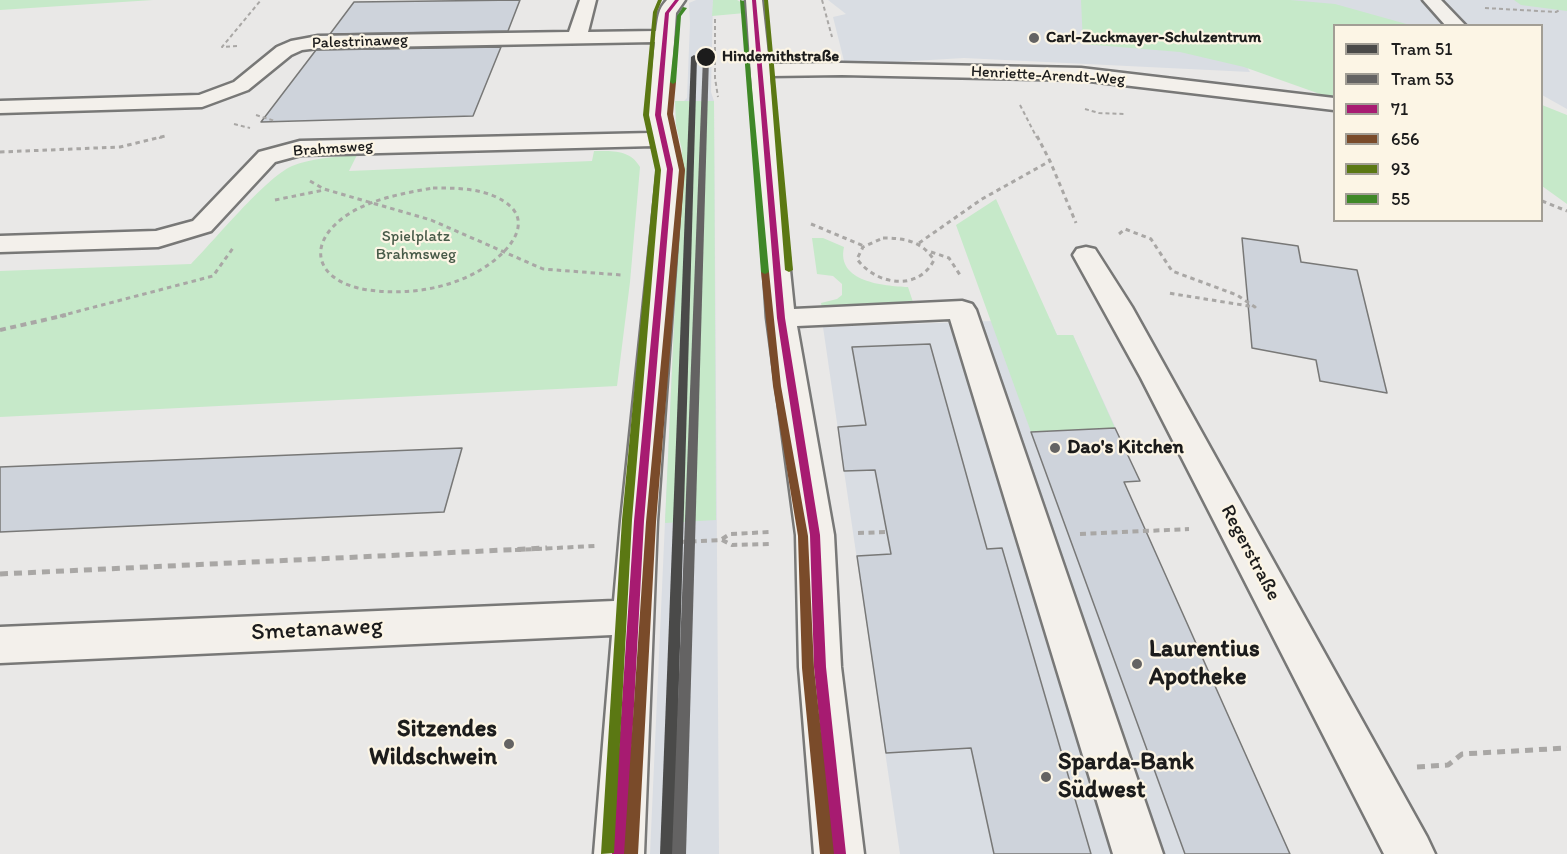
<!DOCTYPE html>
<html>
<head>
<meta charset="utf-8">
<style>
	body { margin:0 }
	#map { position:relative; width:1567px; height:854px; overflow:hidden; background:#e9e8e7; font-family:Itim,sans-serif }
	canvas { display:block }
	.legend { position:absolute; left:1333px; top:24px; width:210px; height:198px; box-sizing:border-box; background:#fcf5e5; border:2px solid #a29e95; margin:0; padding:8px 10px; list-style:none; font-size:18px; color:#1c1c1c }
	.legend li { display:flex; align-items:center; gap:12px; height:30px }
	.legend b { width:30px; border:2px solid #a29e95 }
</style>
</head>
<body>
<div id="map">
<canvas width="1567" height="854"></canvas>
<ul class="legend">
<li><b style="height:8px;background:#4a4a49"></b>Tram 51</li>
<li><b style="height:8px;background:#646363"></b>Tram 53</li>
<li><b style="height:8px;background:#a71b71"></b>71</li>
<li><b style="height:8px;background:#7a4b2a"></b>656</li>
<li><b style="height:8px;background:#5b7813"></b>93</li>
<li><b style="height:8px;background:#3f8827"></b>55</li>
</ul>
</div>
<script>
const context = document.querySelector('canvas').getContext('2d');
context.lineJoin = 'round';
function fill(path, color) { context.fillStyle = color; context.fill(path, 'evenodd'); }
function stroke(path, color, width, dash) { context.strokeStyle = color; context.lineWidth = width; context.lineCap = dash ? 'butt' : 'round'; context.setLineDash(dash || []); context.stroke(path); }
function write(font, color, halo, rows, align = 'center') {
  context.font = font + ' Itim,sans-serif'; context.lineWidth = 4.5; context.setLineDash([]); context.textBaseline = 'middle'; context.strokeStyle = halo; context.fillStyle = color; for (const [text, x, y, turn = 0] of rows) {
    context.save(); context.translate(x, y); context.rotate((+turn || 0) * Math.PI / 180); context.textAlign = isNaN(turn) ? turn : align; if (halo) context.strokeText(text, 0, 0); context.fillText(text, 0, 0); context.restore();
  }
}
const built = new Path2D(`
	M696 0H713L711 92 714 101 719 854H650L684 101 687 98 690 23 689 3Z
	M828 0H1207L1250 72 964 58 845 65 833 17 846 14Z
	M1214 0H1567V109L1542 95V26L1390 25Z
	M1050 319 1057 335H1073L1140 481 1118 482 1144 542H1151L1290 854H900L823 327Z`);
const green = new Path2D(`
	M0 0H153L0 10Z
	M713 0H737L744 4 745 13 712 16Z
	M1081 0H1290L1335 4 1410 25 1334 26V99L1244 67 1180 52 1083 44Z
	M1514 0H1567V11L1521 5Z
	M675 101H714L716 520 665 523 682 150 676 125Z
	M1542 105 1567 115V204L1542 186Z
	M594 151C611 151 630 149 640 167L630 282 617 386 0 417V271L191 264C214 241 265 178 292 166 312 158 335 157 357 155L349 171 592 161Z
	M996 199 1057 335H1073L1115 428 1031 432 956 225Z
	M812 238H823L844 247C836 282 884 286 908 287L913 302 822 308 821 303 837 299 842 295V284L833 276 817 274Z`);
const building = new Path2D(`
	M520 0 508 31 330 34 354 2Z
	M501 47 473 116 261 122 316 50Z
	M1242 238 1298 246 1301 262 1357 270 1387 393 1320 381 1316 360 1252 348Z
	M930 344 987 549 1002 548 1091 854H994L971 748 886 753 857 556 891 554 875 470 844 471 838 427 866 425 852 347Z
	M1115 428 1140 481 1124 482 1290 854H1185L1031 432Z
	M462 448 444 512 0 532V467Z`);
const pathFar3 = new Path2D(`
	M822 0 832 37
	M1485 8 1556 12 1560 10
	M715 19V78L718 97
	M237 46 222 47 261 0
	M1020 105 1037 138
	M1085 109 1099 113 1125 114
	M256 115 275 121
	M234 124 250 128
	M159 138 165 136`);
const pathFar2 = new Path2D(`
	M1037 136 1050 161 1076 223
	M0 152 120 147 165 136
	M310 181 324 189 431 220 543 269 621 275
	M433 188C454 188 477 188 496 197 544 219 504 258 475 273 443 290 404 295 368 290 315 282 303 243 350 213 375 198 405 193 433 188Z
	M275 200 324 190
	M1542 201 1567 211
	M811 224 864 246
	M1119 234 1125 229 1151 239 1172 271 1237 295 1255 307 1168 293
	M883 238C904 238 922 241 934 260 918 292 876 285 857 259L863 247Z
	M919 243 982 199 1050 161
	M931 252 949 258 960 275
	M60 316 213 276 233 248`);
const pathFar1 = new Path2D(`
	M0 330 66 315
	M858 533 887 532
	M1080 534 1189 529
	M722 539 730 534 770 532
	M680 542 722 540 732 545 770 544
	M515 550 595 546`);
const path = new Path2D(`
	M0 574 547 548
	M1417 767 1448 765 1462 754 1567 748`);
const minor = new Path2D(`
	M580 0H596L588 32 656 31C658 18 658 9 667 0H685L676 13 669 115 682 169 657 521 644 854H594L612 635 0 663V627L614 601 621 521 658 169 654 146 301 155 275 162 211 231 158 247 0 252V236L156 231 193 221 259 152 300 141 651 133 647 115 655 42 318 48 302 50 291 55 248 90 202 107 0 113V101L199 95 234 82 277 47 291 41 318 36 569 32Z
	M746 0H762L769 64 842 63 1081 68 1334 98V110L1081 80 842 75 770 76 794 309 962 301 972 304 976 310 1163 854H1113L950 319 797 326 834 535 841 667 864 854H814L799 667 796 535 767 318Z
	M1423 0H1441L1466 26H1446Z
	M1086 247 1095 249 1132 307 1427 837 1435 854H1384L1141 378 1073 255 1077 249Z`);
const bus1 = new Path2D(`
	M675 0H679L669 13 661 115 673 169 644 521 626 854H612L634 521 667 169 655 115 665 13Z
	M752 0H756L785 318 820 535 826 667 846 854H832L814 667 810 535 777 318Z`);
const bus2 = new Path2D(`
	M673 80 676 82 673 114 685 170 656 522 638 854H624L646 522 679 170 667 114 670 82Z
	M762 270H768L769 272 781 386 808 536 814 668 834 854H820L802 668 798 536 773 386 761 272Z`);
const bus3 = new Path2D(`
	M658 0H662L657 12 649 115 661 170 632 520 614 853 601 854 622 520 655 170 643 115 653 12Z
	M764 0H768L793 270 789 272 785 270Z`);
const bus4 = new Path2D(`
	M740 0 744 1 769 272 765 274 761 272Z
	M683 7 687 8 681 16 676 82 673 84 670 82 677 16Z`);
const tram1 = new Path2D(`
	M694 55 697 57 674 854H660L691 57Z`);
const tram2 = new Path2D(`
	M706 55 709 57 686 854H672L703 57Z`);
const markers = [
	[1034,38,6,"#646363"],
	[706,57,10,"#1c1c1c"],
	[1055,448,6,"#646363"],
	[1137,664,6,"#646363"],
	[509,744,6,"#646363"],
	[1046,777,6,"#646363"]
];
const farPoinames = [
	["Carl-Zuckmayer-Schulzentrum",1046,38]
];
const farStreetnames = [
	["Palestrinaweg",360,42,-2],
	["Henriette-Arendt-Weg",1048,76,3],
	["Brahmsweg",333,149,-4]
];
const farStopnames = [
	["Hindemithstraße",722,57]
];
const farParknames = [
	["Spielplatz",416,237],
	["Brahmsweg",416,255]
];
const poiNames = [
	["Dao's Kitchen",1067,448]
];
const streetNames = [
	["Regerstraße",1250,553,62]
];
const nearStreetnames = [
	["Smetanaweg",317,630,-3]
];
const nearPoinames = [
	["Laurentius",1149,650],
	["Apotheke",1149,678],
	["Sitzendes",497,730,"right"],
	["Wildschwein",497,758,"right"],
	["Sparda-Bank",1058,763],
	["Südwest",1058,791]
];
fill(built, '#d9dde3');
fill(green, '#c6e9c9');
fill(building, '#ced3db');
stroke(building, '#787877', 1.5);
stroke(minor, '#787877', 5);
stroke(pathFar3, '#a9a7a5', 2, [4, 3]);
stroke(pathFar2, '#a9a7a5', 3, [4.5, 4]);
stroke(pathFar1, '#a9a7a5', 4, [6, 4.5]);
stroke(path, '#a9a7a5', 5, [8, 6]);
fill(minor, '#f3f0eb');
fill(bus1, '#a71b71');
fill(bus2, '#7a4b2a');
fill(bus3, '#5b7813');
fill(bus4, '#3f8827');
fill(tram1, '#4a4a49');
fill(tram2, '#646363');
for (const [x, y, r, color] of markers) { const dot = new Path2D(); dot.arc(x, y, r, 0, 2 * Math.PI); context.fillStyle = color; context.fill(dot); stroke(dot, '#fcf5e5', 2); }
write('bold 16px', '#1c1c1c', '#fcf5e5', farPoinames, 'left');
write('16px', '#1c1c1c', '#fcf5e5', farStreetnames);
write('bold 16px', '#1c1c1c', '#fcf5e5', farStopnames, 'left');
write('16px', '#475a48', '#fcf5e5', farParknames);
write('bold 20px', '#1c1c1c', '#fcf5e5', poiNames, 'left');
write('20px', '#1c1c1c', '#fcf5e5', streetNames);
write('24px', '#1c1c1c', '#fcf5e5', nearStreetnames);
write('bold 24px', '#1c1c1c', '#fcf5e5', nearPoinames, 'left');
</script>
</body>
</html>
